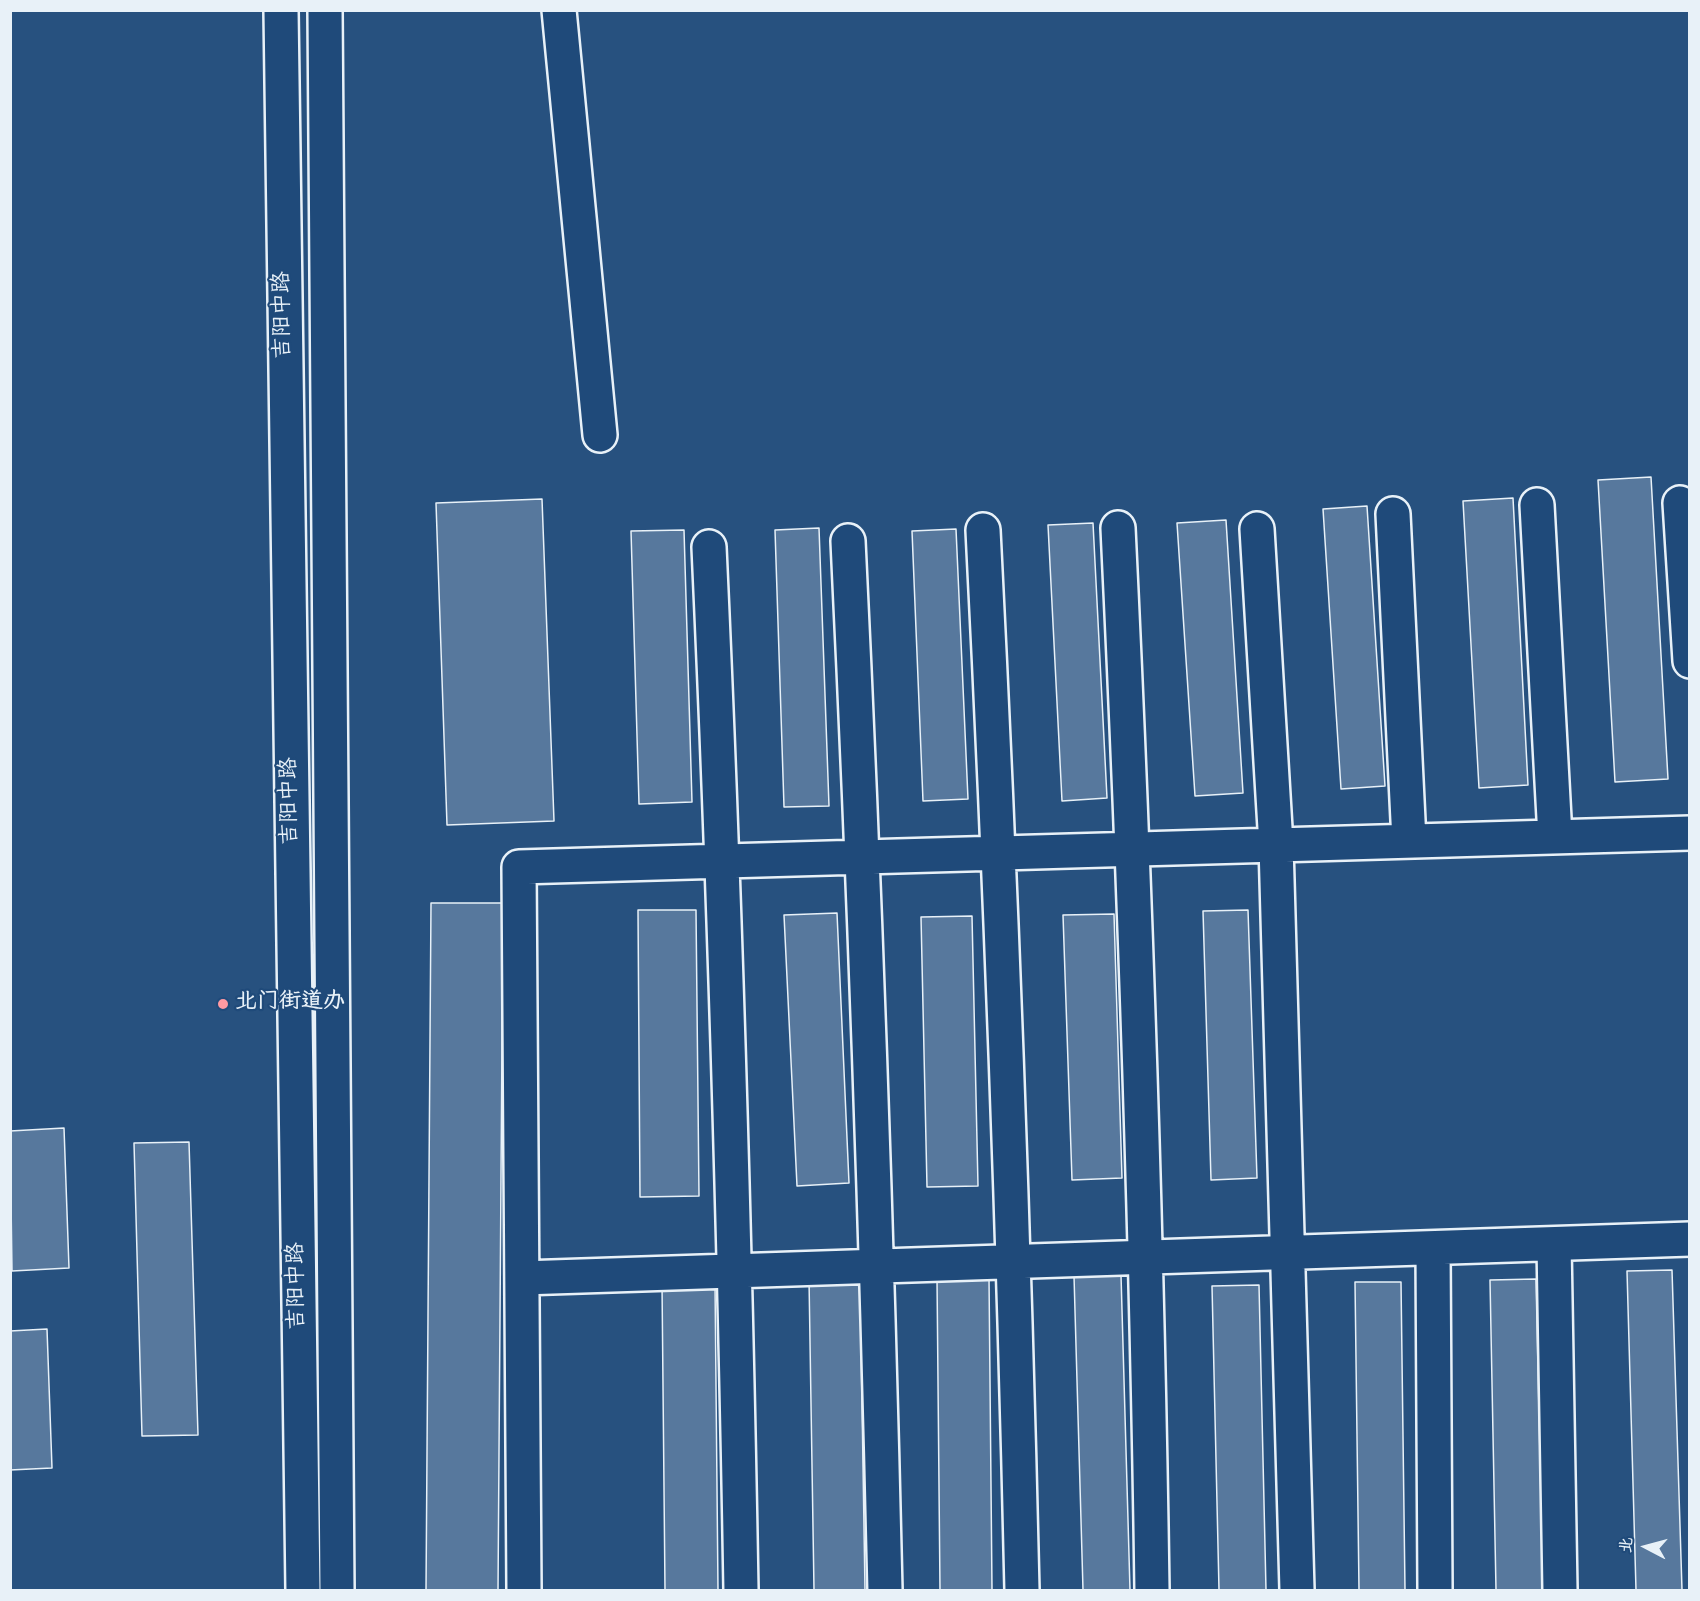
<!DOCTYPE html>
<html>
<head>
<meta charset="utf-8">
<style>
	body { margin:0 }
	#map { position:relative; width:1700px; height:1601px; overflow:hidden; background:#27517f; font-family:Dekko,"LXGW WenKai TC",sans-serif }
	canvas { display:block }
	.frame { position:absolute; inset:0; border:12px solid #e8f1f8; pointer-events:none }
	.north { position:absolute; left:1616px; top:1517px; width:60px; height:60px; -webkit-text-stroke:4px #1f4a7a; paint-order:stroke; rotate:276deg; font-size:16px; font-weight:700; line-height:24px; text-align:center; color:#e8f1f8 }
	.north::after { content:''; display:block; margin:auto; width:21px; height:27px; background:#e8f1f8; clip-path:polygon(50% 0,100% 100%,50% 72%,0 100%) }
</style>
</head>
<body>
<div id="map">
<canvas width="1700" height="1601"></canvas>
<div class="frame"></div>
<div class="north">北</div>
</div>
<script>
const context = document.querySelector('canvas').getContext('2d');
context.lineJoin = 'round';
function fill(path, color) { context.fillStyle = color; context.fill(path, 'evenodd'); }
function stroke(path, color, width, dash) { context.strokeStyle = color; context.lineWidth = width; context.lineCap = dash ? 'butt' : 'round'; context.setLineDash(dash || []); context.stroke(path); }
function write(font, color, halo, rows, align = 'center') {
  context.font = font + ' Dekko,"LXGW WenKai TC",sans-serif'; context.lineWidth = 4.5; context.setLineDash([]); context.textBaseline = 'middle'; context.strokeStyle = halo; context.fillStyle = color; for (const [text, x, y, turn = 0] of rows) {
    context.save(); context.translate(x, y); context.rotate((+turn || 0) * Math.PI / 180); context.textAlign = isNaN(turn) ? turn : align; if (halo) context.strokeText(text, 0, 0); context.fillText(text, 0, 0); context.restore();
  }
}
const building = new Path2D(`
	M1651 477 1668 779 1615 782 1598 480Z
	M1513 498 1528 785 1479 788 1463 501Z
	M542 499 554 821 447 825 436 503Z
	M1367 506 1385 786 1341 789 1323 509Z
	M1226 520 1243 793 1195 796 1177 523Z
	M1093 523 1107 798 1062 801 1048 525Z
	M819 528 829 806 784 807 775 530Z
	M956 529 968 799 923 801 912 531Z
	M684 530 692 802 639 804 631 531Z
	M431 903H503L498 1590H426Z
	M638 910H696L699 1196 640 1197Z
	M1248 910 1257 1178 1211 1180 1203 911Z
	M837 913 849 1183 797 1186 784 915Z
	M1114 914 1122 1178 1072 1180 1063 915Z
	M972 916 978 1186 927 1187 921 917Z
	M64 1128 69 1268 12 1271 10 1131Z
	M189 1142 198 1435 142 1436 134 1143Z
	M1672 1270 1682 1590H1636L1627 1271Z
	M1121 1275 1130 1590H1083L1074 1276Z
	M989 1277 992 1590H940L937 1278Z
	M860 1278 865 1590H814L809 1279Z
	M1536 1279 1543 1590H1496L1490 1280Z
	M1355 1282H1401L1405 1590H1359Z
	M715 1283 718 1590H665L662 1284Z
	M1259 1285 1266 1590H1219L1212 1286Z
	M47 1329 52 1468 10 1470V1331Z`);
const minor = new Path2D(`
	M559 10 600 435
	M1680 503 1690 661
	M1537 505 1555 837
	M1393 514 1409 841
	M1118 528C1135 882 1147 1236 1152 1590
	M1257 529 1276 845 1297 1590
	M983 530C1001 883 1014 1237 1022 1590
	M848 541C865 891 877 1240 885 1590
	M709 547C725 895 735 1242 741 1590
	M1554 1244 1560 1590
	M1433 1248 1435 1590
	M522 1278 1690 1239
	M524 1590 519 867 1690 833`);
const major = new Path2D(`
	M281 10 303 1590
	M325 10 337 1590`);
const markers = [
	[223,1004,6,"#ff9aa2"]
];
const streetNames = [
	["吉阳中路",285,315,-91],
	["吉阳中路",292,801,-91],
	["吉阳中路",299,1286,-91]
];
const poiNames = [
	["北门街道办",235,1004]
];
fill(building, '#57789d');
stroke(building, '#e8f1f8', 1.5);
stroke(minor, '#e8f1f8', 38);
stroke(major, '#e8f1f8', 38);
stroke(minor, '#1f4a7a', 33);
stroke(major, '#1f4a7a', 33);
for (const [x, y, r, color] of markers) { const dot = new Path2D(); dot.arc(x, y, r, 0, 2 * Math.PI); context.fillStyle = color; context.fill(dot); stroke(dot, '#1f4a7a', 2); }
write('22px', '#e8f1f8', '#1f4a7a', streetNames);
write('bold 22px', '#e8f1f8', '#1f4a7a', poiNames, 'left');
</script>
</body>
</html>
